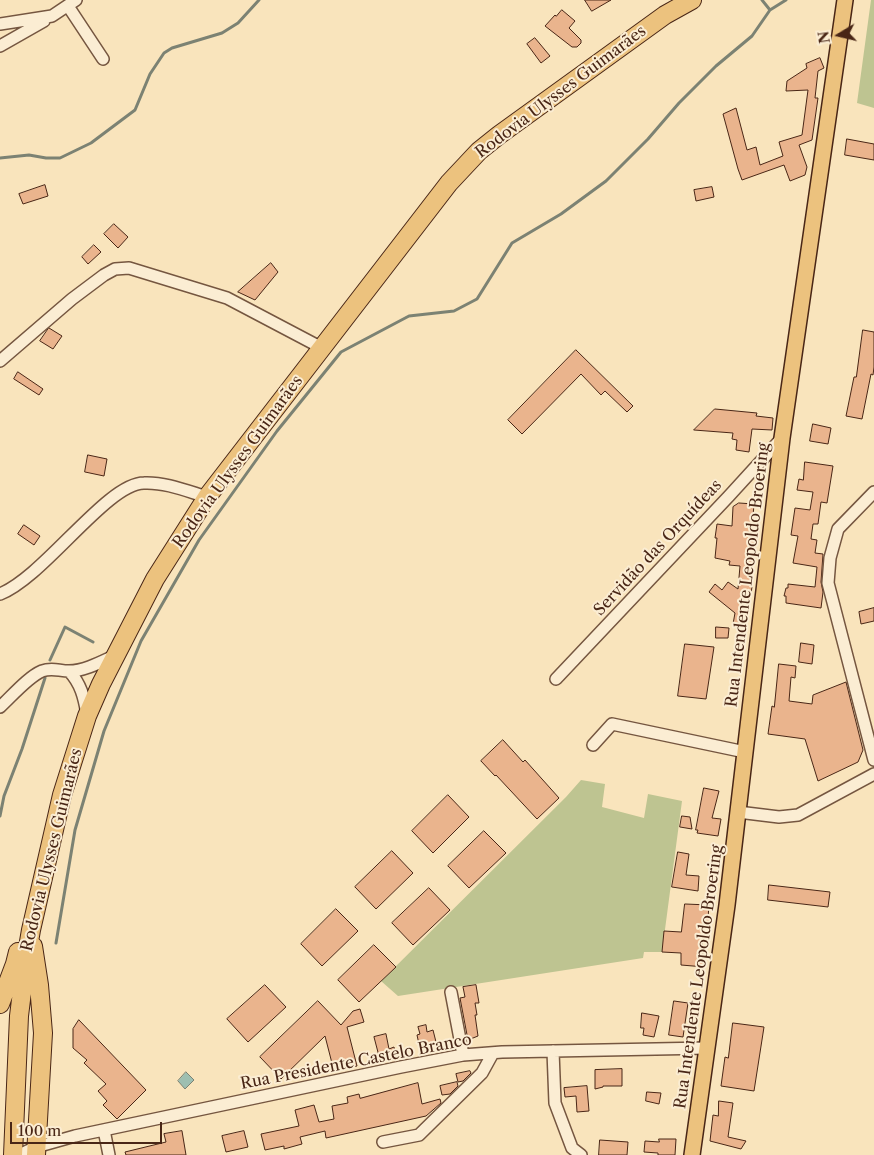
<!DOCTYPE html>
<html>
<head>
<meta charset="utf-8">
<style>
	body { margin:0 }
	#map { position:relative; width:874px; height:1155px; overflow:hidden; background:#f9e4bc; font-family:"Libre Caslon Text",serif }
	canvas { display:block }
	.north { position:absolute; left:814px; top:10px; width:50px; height:50px; -webkit-text-stroke:4px #fbedd3; paint-order:stroke; rotate:261deg; font-size:14px; font-weight:700; line-height:20px; text-align:center; color:#492616 }
	.north::after { content:''; display:block; margin:auto; width:18px; height:22px; background:#492616; clip-path:polygon(50% 0,100% 100%,50% 72%,0 100%) }
	.scale { position:absolute; left:10px; top:1122px; width:152px; height:22px; box-sizing:border-box; border:2px solid #492616; border-top:0; padding-left:6px; font-size:15px; line-height:18px; white-space:nowrap; color:#492616; -webkit-text-stroke:4px #fbedd3; paint-order:stroke }
</style>
</head>
<body>
<div id="map">
<canvas width="874" height="1155"></canvas>
<div class="north">N</div>
<div class="scale">100 m</div>
</div>
<script>
const context = document.querySelector('canvas').getContext('2d');
context.lineJoin = 'round';
function fill(path, color) { context.fillStyle = color; context.fill(path, 'evenodd'); }
function stroke(path, color, width, dash) { context.strokeStyle = color; context.lineWidth = width; context.lineCap = dash ? 'butt' : 'round'; context.setLineDash(dash || []); context.stroke(path); }
function write(font, color, halo, rows, align = 'center') {
  context.font = font + ' "Libre Caslon Text",serif'; context.lineWidth = 4; context.setLineDash([]); context.textBaseline = 'middle'; context.strokeStyle = halo; context.fillStyle = color; for (const [text, x, y, turn = 0] of rows) {
    context.save(); context.translate(x, y); context.rotate((+turn || 0) * Math.PI / 180); context.textAlign = isNaN(turn) ? turn : align; if (halo) context.strokeText(text, 0, 0); context.fillText(text, 0, 0); context.restore();
  }
}
const green = new Path2D(`
	M871 0H874V108L857 103Z
	M581 780 605 784 602 807 644 818 648 794 682 801 662 952H644L643 958 398 996 381 981 566 797Z`);
const water = new Path2D(`
	M186 1072 194 1080 185 1089 178 1081Z`);
const stream = new Path2D(`
	M762 0 770 10
	M0 158 29 155 46 158H60L91 143 135 110 150 74 164 53 172 48 222 33 238 23 259 0
	M50 660 65 627 93 642
	M0 816 4 796 22 749 45 678
	M56 943 75 830 104 731 141 641 199 540 277 431 341 352 409 316 454 311 477 299 512 243 561 214 606 181 648 139 679 103 716 66 752 36 770 10 786 0`);
const building = new Path2D(`
	M585 0H611L592 11Z
	M562 10 575 21 569 28 581 40V43L577 47H572L545 26 555 15 556 16Z
	M535 38 550 56 541 63 527 44Z
	M820 58 824 68 818 71 815 98H818L812 140 799 145 807 167 805 175 790 181 784 165 742 180 738 169 723 114 736 108 747 150 756 147 760 165 783 156 779 142 802 135 808 90 786 91 787 81 807 68 806 64Z
	M847 139 874 144V160L845 155Z
	M45 185 48 196 23 204 19 194Z
	M712 187 714 197 696 201 694 190Z
	M114 224 128 237 118 248 104 234Z
	M94 245 101 252 88 264 82 257Z
	M271 263 278 272 255 300 238 292Z
	M49 328 62 336 53 349 40 341Z
	M863 330 874 332V367L873 375 871 374 862 419 846 416 854 377H856Z
	M576 350 633 406 627 412 605 391 601 395 581 374 522 434 508 420Z
	M18 372 43 389 39 395 14 379Z
	M715 409 757 413 756 416 773 418 772 430 752 429 749 452 736 450 737 440 732 439 733 433 694 430Z
	M813 424 831 428 828 444 810 441Z
	M88 455 107 459 104 476 85 472Z
	M805 462 833 466 827 503 821 502 818 524H813L811 539 817 540 815 553 823 554 821 582 823 592 821 608 786 603V596H784L786 588H788V584L815 587 817 567 793 563 798 536 791 535 795 508 810 510 813 492 797 490 799 479 803 480Z
	M739 503 754 504 752 529H757L751 578 753 579 751 594H748L744 625 733 624 735 613 709 592 715 584 722 590 728 582 738 589 740 566 729 565 730 561 715 558 717 538H715L717 524 732 526 733 507Z
	M24 525 40 536 34 545 18 534Z
	M874 608V621L861 624 859 612Z
	M716 627 729 628 728 638H716Z
	M801 643 814 645 812 664 799 662Z
	M685 644 714 647 706 699 678 696Z
	M779 664 796 666 795 678 791 677 789 701 812 704 813 695 846 682 863 750 858 762 818 781 805 739 768 734 772 706 774 707Z
	M503 740 523 762 525 760 559 798 537 819 496 775 495 776 481 761Z
	M704 788 719 791 712 818 721 819 718 836 697 833 698 830H696Z
	M448 795 469 817 433 853 412 831Z
	M682 816 690 817 692 829 680 827Z
	M484 831 506 853 469 888 448 866Z
	M392 851 413 873 376 909 355 887Z
	M678 852 689 854 686 875 699 876 698 891 672 887Z
	M769 885 830 892 828 907 768 900Z
	M429 888 450 910 413 945 392 923Z
	M685 904 709 905 708 918 711 919 709 927 705 926 701 954H705V967L681 965V953L662 952 664 931 681 932Z
	M336 909 358 931 322 966 301 944Z
	M374 945 396 967 359 1002 338 980Z
	M265 985 286 1007 248 1042 227 1019Z
	M476 985 479 1003H475L477 1015H475L478 1036 468 1040 460 998 465 997 463 987Z
	M318 1001 341 1025 353 1011 360 1009 364 1022 347 1027 357 1066 334 1071 325 1036 281 1079 260 1057Z
	M674 1001 688 1003 683 1037 669 1035Z
	M642 1013 659 1016 654 1037 643 1035 644 1028H641Z
	M79 1020 146 1090 117 1119 103 1105 107 1101 98 1091 106 1084 84 1063 87 1060 73 1048V1029Z
	M733 1023 764 1027 754 1091 721 1086 725 1057 728 1058Z
	M426 1025 427 1032 433 1030 436 1042 432 1043 433 1046 420 1049 417 1035 420 1034 418 1027Z
	M386 1034 389 1049 394 1047 396 1056 380 1060 374 1037Z
	M622 1069V1086H603V1087L595 1089V1070Z
	M470 1071 471 1073 463 1081 458 1082 456 1074Z
	M457 1082 458 1086 450 1094 442 1095 440 1086Z
	M418 1083 422 1104 440 1099 441 1103 426 1116 326 1138 325 1131 300 1137 302 1144 284 1149V1146L265 1150 261 1134 299 1126 295 1110 314 1105 319 1122 334 1119 332 1106 348 1103 347 1097 359 1094 360 1098Z
	M587 1086 589 1111 577 1112 576 1096 565 1097 564 1088Z
	M647 1092 661 1093 659 1104 646 1101Z
	M719 1101 733 1103 728 1137 746 1141 741 1149 710 1141 713 1115 718 1116Z
	M182 1131 186 1155H126L125 1152 166 1142 164 1134Z
	M244 1131 248 1147 226 1152 222 1136Z
	M659 1139H676L675 1155H658V1153L644 1152 645 1141 659 1142Z
	M600 1140 628 1142 627 1155H599Z`);
const minor = new Path2D(`
	M68 6 103 59
	M0 24 52 16 76 0
	M0 46 44 21
	M0 361 72 299 104 275 115 269 129 268 227 298 322 348
	M874 492 838 529 830 558 828 583 874 760
	M0 594C44 577 107 483 144 483 165 482 187 491 207 497
	M69 671C81 684 84 697 87 714
	M556 679 729 496 782 438
	M0 707C12 696 28 677 42 671 52 667 59 671 69 671 84 671 101 662 114 656
	M593 745 612 724 745 752
	M738 812 779 817 798 815 874 774
	M451 992 463 1055
	M553 1051 555 1103 572 1148 581 1155
	M104 1130 109 1155
	M383 1142 419 1135 482 1073 493 1053
	M19 1155 36 1147 75 1136 401 1067 463 1055 502 1052 707 1048`);
const major = new Path2D(`
	M692 1155 727 905 782 438 845 0`);
const highway = new Path2D(`
	M33 946 39 985 43 1033 36 1155
	M0 1004 15 964 18 952
	M13 1155 19 1016 26 959 31 930 62 795 87 716 101 684 155 579 207 497 449 183 479 151 499 135 665 15 692 0`);
const streetNames = [
	["Rodovia Ulysses Guimarães",561,92,-37],
	["Rodovia Ulysses Guimarães",238,462,-54],
	["Servidão das Orquídeas",658,548,-47],
	["Rua Intendente Leopoldo Broering",748,575,-83],
	["Rodovia Ulysses Guimarães",52,850,-76],
	["Rua Intendente Leopoldo Broering",699,977,-82],
	["Rua Presidente Castelo Branco",356,1062,-11]
];
fill(green, '#bec491');
fill(water, '#9ebfb1');
stroke(water, '#7c8273', 1);
stroke(stream, '#7c8273', 3);
fill(building, '#eab48d');
stroke(building, '#492616', 1);
stroke(minor, '#755640', 14);
stroke(major, '#492616', 18);
stroke(highway, '#492616', 20);
stroke(minor, '#fbedd3', 11);
stroke(major, '#ecc27e', 15);
stroke(highway, '#ecc27e', 18);
write('16px', '#492616', '#fbedd3', streetNames);
</script>
</body>
</html>
